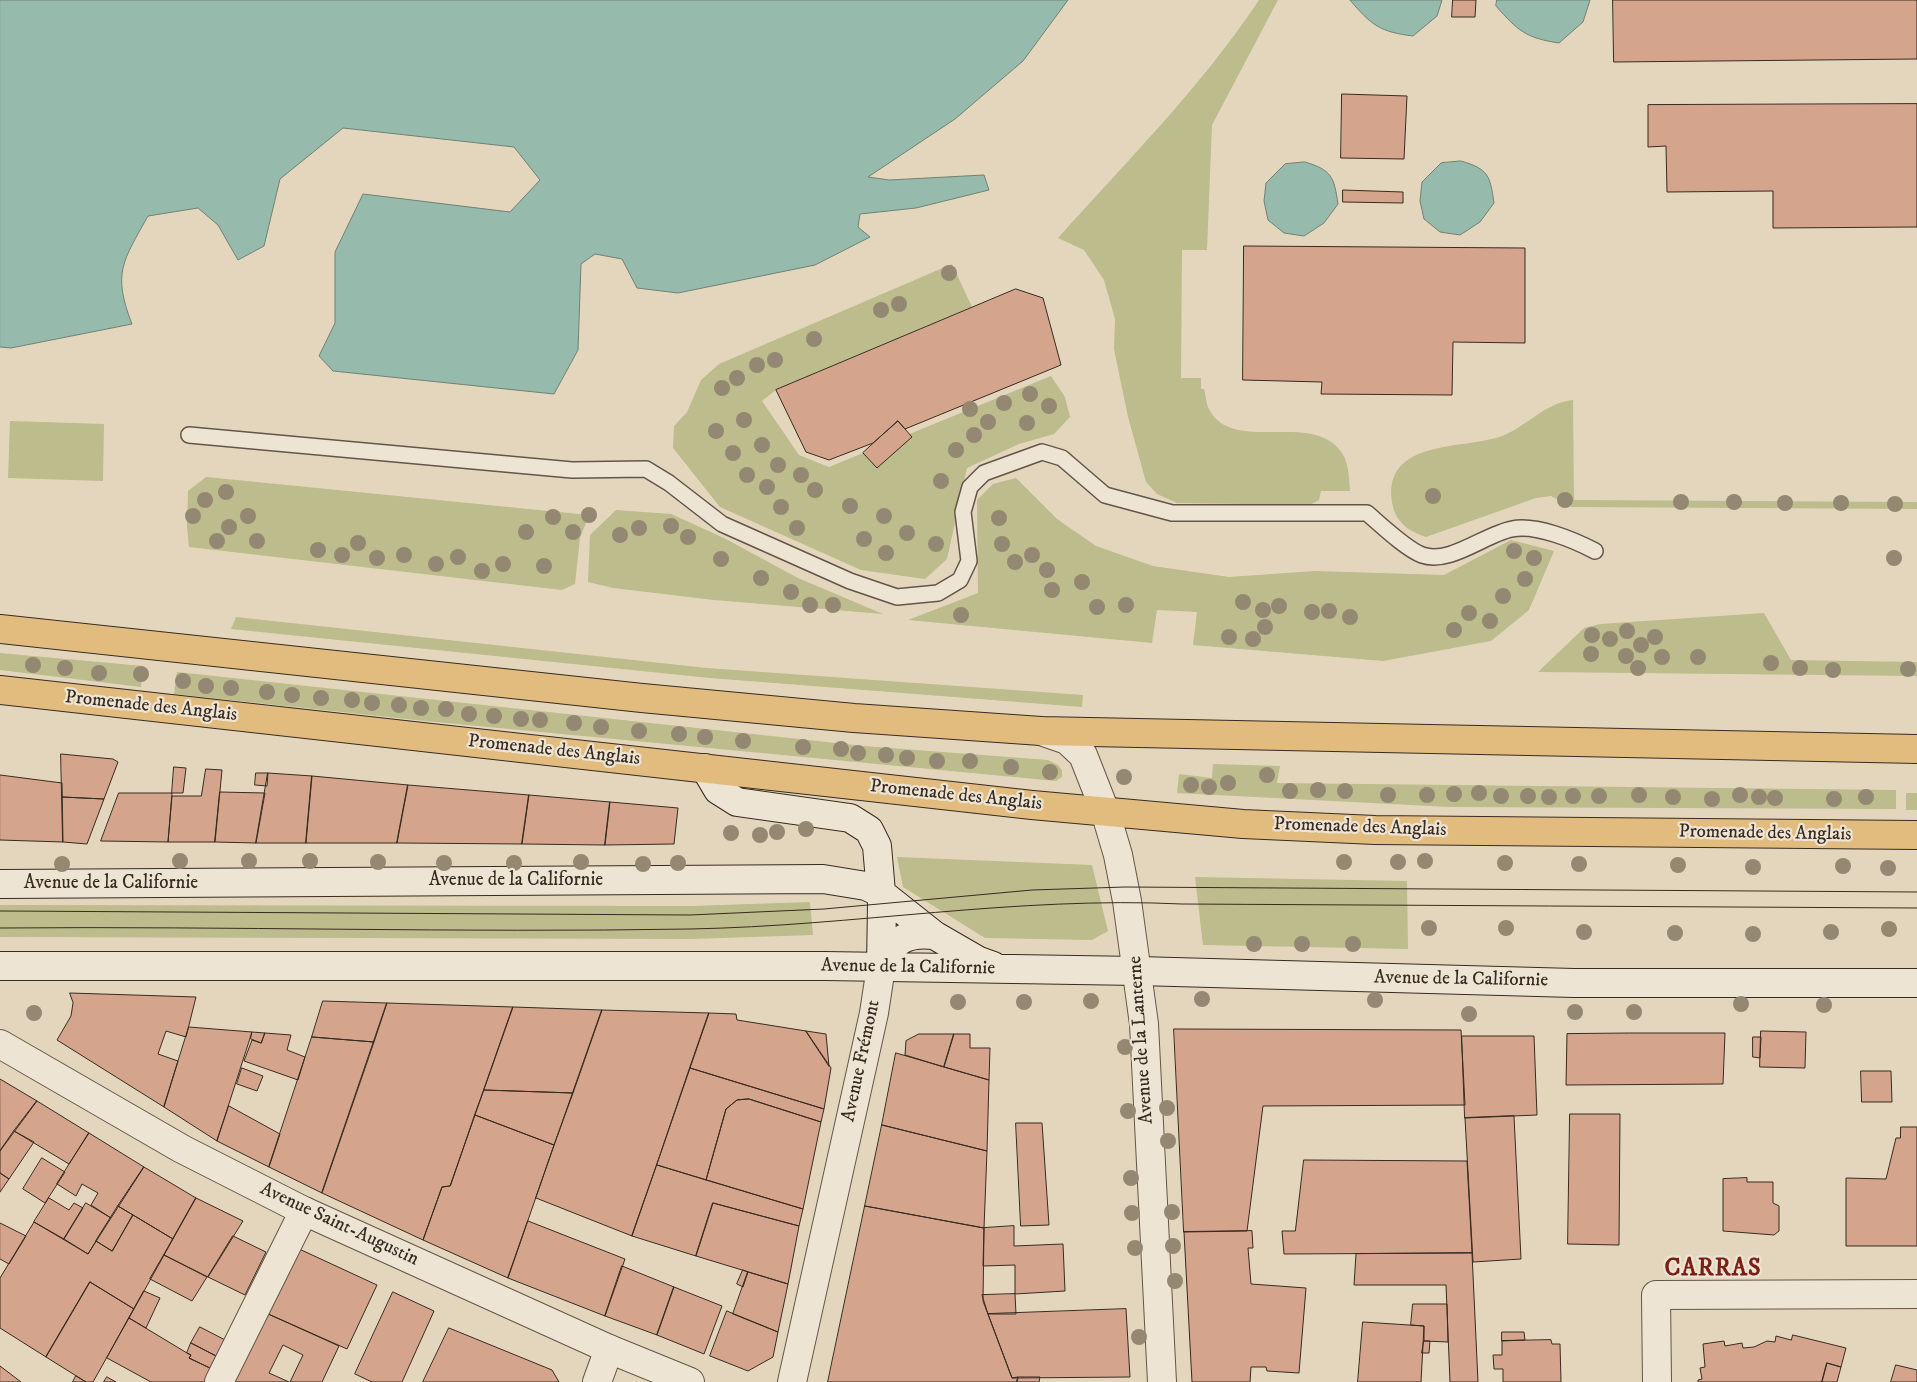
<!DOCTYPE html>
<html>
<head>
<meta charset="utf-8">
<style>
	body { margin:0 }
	canvas { display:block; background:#e4d6bd }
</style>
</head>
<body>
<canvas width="1917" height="1382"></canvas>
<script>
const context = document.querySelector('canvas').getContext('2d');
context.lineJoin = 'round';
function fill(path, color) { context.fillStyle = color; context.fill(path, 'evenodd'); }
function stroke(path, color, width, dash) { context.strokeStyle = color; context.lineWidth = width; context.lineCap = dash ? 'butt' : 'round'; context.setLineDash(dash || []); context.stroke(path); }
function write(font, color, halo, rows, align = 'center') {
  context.font = font + ' "IM FELL DW Pica",serif'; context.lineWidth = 4.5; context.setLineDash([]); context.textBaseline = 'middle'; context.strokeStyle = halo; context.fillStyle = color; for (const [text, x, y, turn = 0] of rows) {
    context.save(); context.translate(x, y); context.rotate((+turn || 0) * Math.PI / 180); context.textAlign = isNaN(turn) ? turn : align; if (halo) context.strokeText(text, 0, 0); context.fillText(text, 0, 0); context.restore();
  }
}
const green = new Path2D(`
	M1259 0H1278L1212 125 1207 250H1182L1181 378H1201V389H1204C1206 396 1206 405 1210 411 1235 454 1314 410 1342 453 1349 463 1349 479 1350 491H1321L1319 500 1310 505 1177 503 1157 494 1146 482 1128 417 1114 349 1115 319 1104 280 1084 250 1058 238C1127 161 1202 86 1259 0Z
	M952 264 972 307 776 390 762 401 799 455 829 467 1051 376 1065 397 1070 417 1054 434 1019 444 967 468 947 559 925 579 861 570 720 507 673 448 674 426 687 412 701 380 719 364Z
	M1573 400 1574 500 1917 502V509L1572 507 1551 496 1536 498 1426 537C1408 531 1395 522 1392 502 1383 438 1465 450 1502 436 1528 426 1544 403 1573 400Z
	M10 421 104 424 103 481 8 478Z
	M206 477 589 515 580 538 575 584 562 590 189 547 187 527 188 491Z
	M1016 478 1057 519 1096 546 1153 566 1229 577 1315 571 1444 575 1511 540 1554 551 1529 610 1491 641 1383 661 1193 645 1197 612 1157 610 1152 643 908 620 978 593 977 500 993 484Z
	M616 510 671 514 724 538 798 578 883 614 714 600 613 588 588 582 590 535Z
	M1764 613 1791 660 1917 662V676L1538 672 1584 628 1600 624Z
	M236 617 707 668 1083 695 1082 707 710 678 231 629Z
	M0 653 143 666 141 687 0 670Z
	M177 672 864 746 1048 760 1058 765 1062 770V777L1056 781 425 721 174 694Z
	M1213 764 1280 766 1277 783 1896 790V809L1449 807 1177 793 1179 774 1212 778Z
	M1906 793H1917V810H1906Z
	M897 857 1092 865 1108 931 1092 940 985 938 903 887Z
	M1195 877 1407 881 1408 949 1203 945Z
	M810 902 813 935 690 939 0 937V905L691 906Z`);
const water = new Path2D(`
	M0 0H1068L1023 61 955 119 868 177 889 180 984 175 989 190 916 208 860 214 858 227 870 237 815 265 678 293 637 288 622 259 595 254 581 264 578 350 554 394 333 371 319 356 335 323V252L363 194 510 212 540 180 514 147 343 128 280 179 264 246 238 260 218 225 198 208 148 216C123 261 112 273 132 324L11 348 0 347Z
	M1350 0H1442L1437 16 1413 36C1380 32 1371 25 1350 0Z
	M1497 0H1590L1583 22 1559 43C1526 38 1518 31 1496 6Z
	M1461 161C1489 169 1490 176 1494 203L1480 222 1460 235 1440 232 1424 219 1420 201 1422 182 1441 163Z
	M1305 162C1332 170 1334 177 1338 204L1324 223 1304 236 1284 233 1268 220 1264 201 1266 183 1285 164Z`);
const building = new Path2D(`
	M1453 0H1476L1475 17H1452Z
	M1613 0H1917V59L1614 62Z
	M1342 94 1407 96 1404 159 1341 158Z
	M1917 104V227L1773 228V191L1667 192 1666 146 1648 147V105Z
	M1343 190 1403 192V203L1343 202Z
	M1244 246 1525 248V343L1453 342 1452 395 1321 394 1322 382 1243 380Z
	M1016 289 1043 298 1061 365 905 429 898 421 873 443 829 460 806 452 776 390Z
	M898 421 912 437 877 468 863 453Z
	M61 754 113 759 118 762 104 799 62 797Z
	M174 767 186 768 183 793H172Z
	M206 769 222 770 215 842H168L172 796H201Z
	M256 773H268L267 786 255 785Z
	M268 773 312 776 306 843H256Z
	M0 775 62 783 63 842 0 840Z
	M312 776 408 785 397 843H306Z
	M408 785 529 795 522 844 397 843Z
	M220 792 265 793 256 843 215 842Z
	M119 793H172L168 842 101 841Z
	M529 795 610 802 605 845 522 844Z
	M62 797 104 799 87 844 63 842Z
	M610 802 678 808 674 844 605 845Z
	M70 993 196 997 186 1037 166 1031 158 1054 178 1061 164 1107 57 1040 71 1016 73 1003Z
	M323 1001 387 1003 374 1042 312 1037Z
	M387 1003 513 1007 450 1186 442 1187 423 1240 322 1193Z
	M513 1007 602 1010 573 1093 484 1090Z
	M602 1010 709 1013 632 1236 536 1198Z
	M709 1013 736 1014 737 1020 806 1031 831 1068 824 1109 690 1068Z
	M189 1027 252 1032 217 1141 164 1107Z
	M1174 1029 1461 1030 1465 1105 1263 1106 1247 1231 1184 1232Z
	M806 1031 826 1034 829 1066Z
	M1761 1031 1806 1032 1805 1068 1760 1067Z
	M252 1032 265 1033 261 1043 251 1039Z
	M265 1033 291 1035 287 1050 305 1057 298 1080 244 1061 252 1040 261 1043Z
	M1630 1033H1725L1723 1084 1566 1085 1567 1034Z
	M919 1034H954L944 1067 905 1055 906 1041Z
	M954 1034H970V1048H990L989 1080 944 1067Z
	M1462 1036H1534L1537 1115 1465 1118Z
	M312 1037 374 1042 322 1193 269 1167Z
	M1753 1037H1761L1760 1058 1753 1057Z
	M896 1053 989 1080 987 1151 882 1125Z
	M242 1068 263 1076 257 1091 237 1084Z
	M690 1068 824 1109 821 1122 749 1099 737 1100 726 1109 706 1180 657 1165Z
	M1861 1071H1891L1892 1102H1862Z
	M0 1079 37 1101 0 1151Z
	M484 1090 573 1093 554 1145 475 1115Z
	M749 1099 821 1122 803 1209 706 1180 726 1109 737 1100Z
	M37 1101 89 1133 69 1164 14 1131Z
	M229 1106 280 1134 269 1167 217 1141Z
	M1570 1114H1620L1619 1245 1568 1244Z
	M475 1115 554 1145 508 1278 423 1240 442 1187 450 1186Z
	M1514 1116 1521 1259 1473 1262 1465 1118Z
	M1016 1123H1042L1049 1225 1021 1226Z
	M882 1125 987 1151 984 1228 865 1206Z
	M1901 1127H1917V1246H1846V1178L1886 1179 1896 1138H1900Z
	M14 1131 34 1142 9 1179 0 1173V1151Z
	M89 1133 144 1167 111 1218 91 1205 98 1193 82 1184 76 1196 57 1184Z
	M42 1158 65 1172 45 1203 23 1189Z
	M1304 1160 1467 1161 1472 1253 1284 1254 1282 1231H1295Z
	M657 1165 803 1209 799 1226 713 1203 696 1256 632 1236Z
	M144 1167 196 1198 173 1239 118 1206Z
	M0 1173 9 1179 0 1192Z
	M1747 1178V1182H1773V1203L1779 1206V1231L1774 1235 1723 1231V1179Z
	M49 1198 69 1210 74 1203 83 1208 64 1239 34 1222Z
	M196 1198 243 1221 208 1277 164 1255Z
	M86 1203 111 1218 88 1254 64 1239Z
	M713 1203 799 1226 788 1284 696 1256Z
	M118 1206 133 1215 112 1251 96 1241Z
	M865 1206 984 1228 983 1301 1012 1378 1018 1377 1017 1382H828Z
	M133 1215 173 1239 134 1309 90 1282 46 1357 0 1328V1278L34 1222 88 1254 96 1241 112 1251Z
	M528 1221 625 1259 605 1316 508 1278Z
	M0 1223 26 1236 9 1264 0 1259Z
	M1014 1226V1246L1063 1244 1065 1291 1015 1294V1265L983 1266 984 1228Z
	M1252 1231 1253 1248H1248L1251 1284 1306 1288 1299 1373 1267 1371 1266 1367H1251L1250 1382H1192L1184 1232Z
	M233 1236 266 1252 245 1295 208 1277Z
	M297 1248 377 1285 347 1349 266 1313Z
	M1472 1253 1478 1382H1450L1446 1285H1354L1356 1254Z
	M164 1255 207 1277 192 1301 150 1279Z
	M622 1266 674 1287 657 1335 605 1316Z
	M743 1270 748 1272 743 1287 737 1284Z
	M748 1272 788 1284 778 1332 733 1314Z
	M90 1282 134 1309 93 1382H86L46 1357Z
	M674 1287 722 1306 704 1354 657 1335Z
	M144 1291 160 1298 146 1328 129 1318Z
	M393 1292 434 1311 402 1382H372L355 1374Z
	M1015 1294 1016 1314H988L982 1295Z
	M1413 1304H1447L1448 1342 1424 1341V1326L1411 1325Z
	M1126 1309 1130 1377 1012 1378 988 1314Z
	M727 1311 778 1332 773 1357 748 1371 710 1356Z
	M266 1313 339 1346 322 1382H290L303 1355 283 1345 269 1373 289 1382H232Z
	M129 1318 187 1353 191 1355 189 1358 214 1370 208 1382H151L107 1358Z
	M1363 1322 1424 1326 1421 1382H1358Z
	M200 1327 229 1342 220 1358 191 1343Z
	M449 1328 552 1370 559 1382H423Z
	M1502 1332H1524L1525 1340 1502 1341Z
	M1793 1335 1846 1348 1841 1367 1827 1363 1822 1382H1698V1380L1702 1379 1700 1368 1705 1367 1703 1344 1724 1341 1725 1346 1742 1343 1743 1348 1754 1347 1767 1341 1775 1342 1776 1336 1791 1340Z
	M1551 1340 1552 1344H1560L1561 1382H1503V1369H1494L1493 1355H1502V1341Z
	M1424 1341H1430L1429 1353H1422Z
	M191 1343 220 1358 214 1370 189 1358 191 1355 187 1353Z
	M1827 1363 1841 1367 1837 1382H1822Z
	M1896 1365 1917 1370V1382H1891Z
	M0 1366 21 1382H0Z
	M76 1376 86 1382H73Z
	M107 1377 116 1382H104Z
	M1018 1377H1040L1039 1382H1017Z`);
const service = new Path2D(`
	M189 435 572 470 646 469 669 483 722 524 850 581 897 597 938 593 960 580 969 561 963 512 970 487 984 473 1042 452 1062 458 1105 495 1172 513H1367C1381 525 1406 549 1422 555 1450 565 1485 534 1512 529 1536 524 1574 540 1595 551`);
const minor = new Path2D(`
	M219 1382 304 1211
	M597 1382 609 1349
	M792 1382 874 1013 881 967
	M1657 1382 1656 1295 1917 1294`);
const tertiary = new Path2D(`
	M1041 731 1067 740 1083 755 1105 811 1118 855 1127 901 1144 1024 1162 1382
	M0 1044 182 1149 304 1211 609 1349 690 1382`);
const secondary = new Path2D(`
	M705 768 718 790 737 802 850 818 869 830 877 846 882 904 881 967
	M0 884 823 879 866 886 881 893 934 935 979 961 993 966
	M0 966H825L1138 971 1574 983H1917
	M881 967C892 941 905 932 934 935`);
const primary = new Path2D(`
	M0 629 642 698 854 718 1041 731 1917 749
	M0 690 1032 805 1243 824 1375 830 1917 835`);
const tram = new Path2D(`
	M0 911 690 915 824 909 1032 890 1125 887 1917 892
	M0 928C230 926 460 933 690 929 854 926 1017 896 1182 904L1917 908`);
const trees = [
	[949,273],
	[899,304],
	[881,310],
	[814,339],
	[775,360],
	[757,365],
	[737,378],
	[722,388],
	[1030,394],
	[1004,403],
	[1049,406],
	[970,409],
	[744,420],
	[988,422],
	[1027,423],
	[716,431],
	[974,435],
	[762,445],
	[956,450],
	[733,453],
	[778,465],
	[747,475],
	[801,475],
	[941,481],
	[767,487],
	[815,490],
	[226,492],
	[1433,496],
	[205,500],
	[1565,500],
	[1681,502],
	[1734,502],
	[1785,503],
	[1841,503],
	[1895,504],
	[850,506],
	[781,507],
	[589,515],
	[193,516],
	[248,516],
	[884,516],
	[553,517],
	[999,518],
	[671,526],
	[229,527],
	[639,528],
	[797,528],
	[526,532],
	[573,532],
	[907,533],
	[620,535],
	[688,537],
	[864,539],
	[217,541],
	[257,541],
	[358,543],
	[936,544],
	[1002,544],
	[318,550],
	[1514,551],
	[886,553],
	[342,555],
	[404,555],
	[1032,555],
	[458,557],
	[377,558],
	[1534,558],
	[1894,558],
	[721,559],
	[1015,562],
	[436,564],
	[503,564],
	[544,566],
	[1047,570],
	[482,571],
	[761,578],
	[1525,579],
	[1082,582],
	[1052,590],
	[791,592],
	[1503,596],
	[1243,602],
	[810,605],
	[833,605],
	[1126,605],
	[1279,606],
	[1097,607],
	[1263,610],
	[1329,611],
	[1312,612],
	[1469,613],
	[961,615],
	[1350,617],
	[1490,621],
	[1265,627],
	[1454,630],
	[1627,631],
	[1592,635],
	[1229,637],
	[1655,637],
	[1253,639],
	[1610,639],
	[1641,645],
	[1591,654],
	[1626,656],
	[1662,657],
	[1698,657],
	[1771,663],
	[33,665],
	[65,668],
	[1638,668],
	[1800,668],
	[1908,669],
	[1833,670],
	[99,673],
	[141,674],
	[183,681],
	[206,686],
	[231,688],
	[267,692],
	[292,695],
	[321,698],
	[352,700],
	[372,703],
	[399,705],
	[421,708],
	[446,709],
	[469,714],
	[494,716],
	[521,719],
	[540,720],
	[574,723],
	[601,727],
	[639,731],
	[679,734],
	[705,737],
	[743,741],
	[803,747],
	[841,749],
	[858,753],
	[886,755],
	[907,758],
	[937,761],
	[970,761],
	[1011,767],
	[1050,772],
	[1267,775],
	[1124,777],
	[1228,783],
	[1191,785],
	[1209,787],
	[1318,790],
	[1290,791],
	[1345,791],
	[1479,793],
	[1454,794],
	[1388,795],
	[1427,795],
	[1639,795],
	[1740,795],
	[1501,796],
	[1528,796],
	[1573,796],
	[1599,796],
	[1549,797],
	[1673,797],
	[1759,797],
	[1866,797],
	[1775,798],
	[1712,799],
	[1834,799],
	[806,829],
	[777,832],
	[731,833],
	[760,835],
	[180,861],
	[249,861],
	[310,861],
	[1425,861],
	[378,862],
	[581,862],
	[1344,862],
	[1398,862],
	[444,863],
	[514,863],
	[678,863],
	[1505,863],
	[62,864],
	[643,864],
	[1579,864],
	[1678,865],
	[1843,866],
	[1753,867],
	[1888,868],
	[1429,928],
	[1506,928],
	[1889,929],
	[1584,932],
	[1831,932],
	[1675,933],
	[1753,934],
	[1254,944],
	[1302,944],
	[1353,944],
	[1202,999],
	[1375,1000],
	[1091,1001],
	[958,1002],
	[1024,1002],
	[1741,1004],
	[1824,1005],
	[1575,1012],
	[1634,1012],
	[34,1013],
	[1469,1014],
	[1125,1047],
	[1167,1108],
	[1128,1111],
	[1168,1141],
	[1131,1178],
	[1172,1212],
	[1132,1213],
	[1173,1246],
	[1135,1248],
	[1175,1281],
	[1139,1337]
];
const streetNames = [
	["Promenade des Anglais",151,707,6],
	["Promenade des Anglais",554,751,6],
	["Promenade des Anglais",956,796,6],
	["Promenade des Anglais",1360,828,2],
	["Promenade des Anglais",1765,834,1],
	["Avenue de la Californie",516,881],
	["Avenue de la Californie",111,884],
	["Avenue de la Californie",908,968,1],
	["Avenue de la Californie",1461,980,1],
	["Avenue de la Lanterne",1142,1040,-94],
	["Avenue Frémont",862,1061,-78],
	["Avenue Saint-Augustin",339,1225,25]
];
const districtNames = [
	["CARRAS",1713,1270]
];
fill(green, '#bcbc8c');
fill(water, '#96baac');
stroke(water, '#708174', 1);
fill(building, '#d4a48c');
stroke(building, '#382b21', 1);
stroke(service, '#635648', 18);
stroke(minor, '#635648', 30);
stroke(tertiary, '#635648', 30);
stroke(secondary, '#382b21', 30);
stroke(primary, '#382b21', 30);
stroke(service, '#ede4d4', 15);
stroke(minor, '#ede4d4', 28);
stroke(tertiary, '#ede4d4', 28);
stroke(secondary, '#ede4d4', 28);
stroke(primary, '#e2bb7e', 28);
stroke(tram, '#382b21', 1);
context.fillStyle = '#948873';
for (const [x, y] of trees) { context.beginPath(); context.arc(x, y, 8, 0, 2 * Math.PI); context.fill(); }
write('19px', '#382b21', '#ede4d4', streetNames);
context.letterSpacing = '1px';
write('bold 24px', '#7a1f14', '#ede4d4', districtNames);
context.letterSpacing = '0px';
</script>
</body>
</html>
